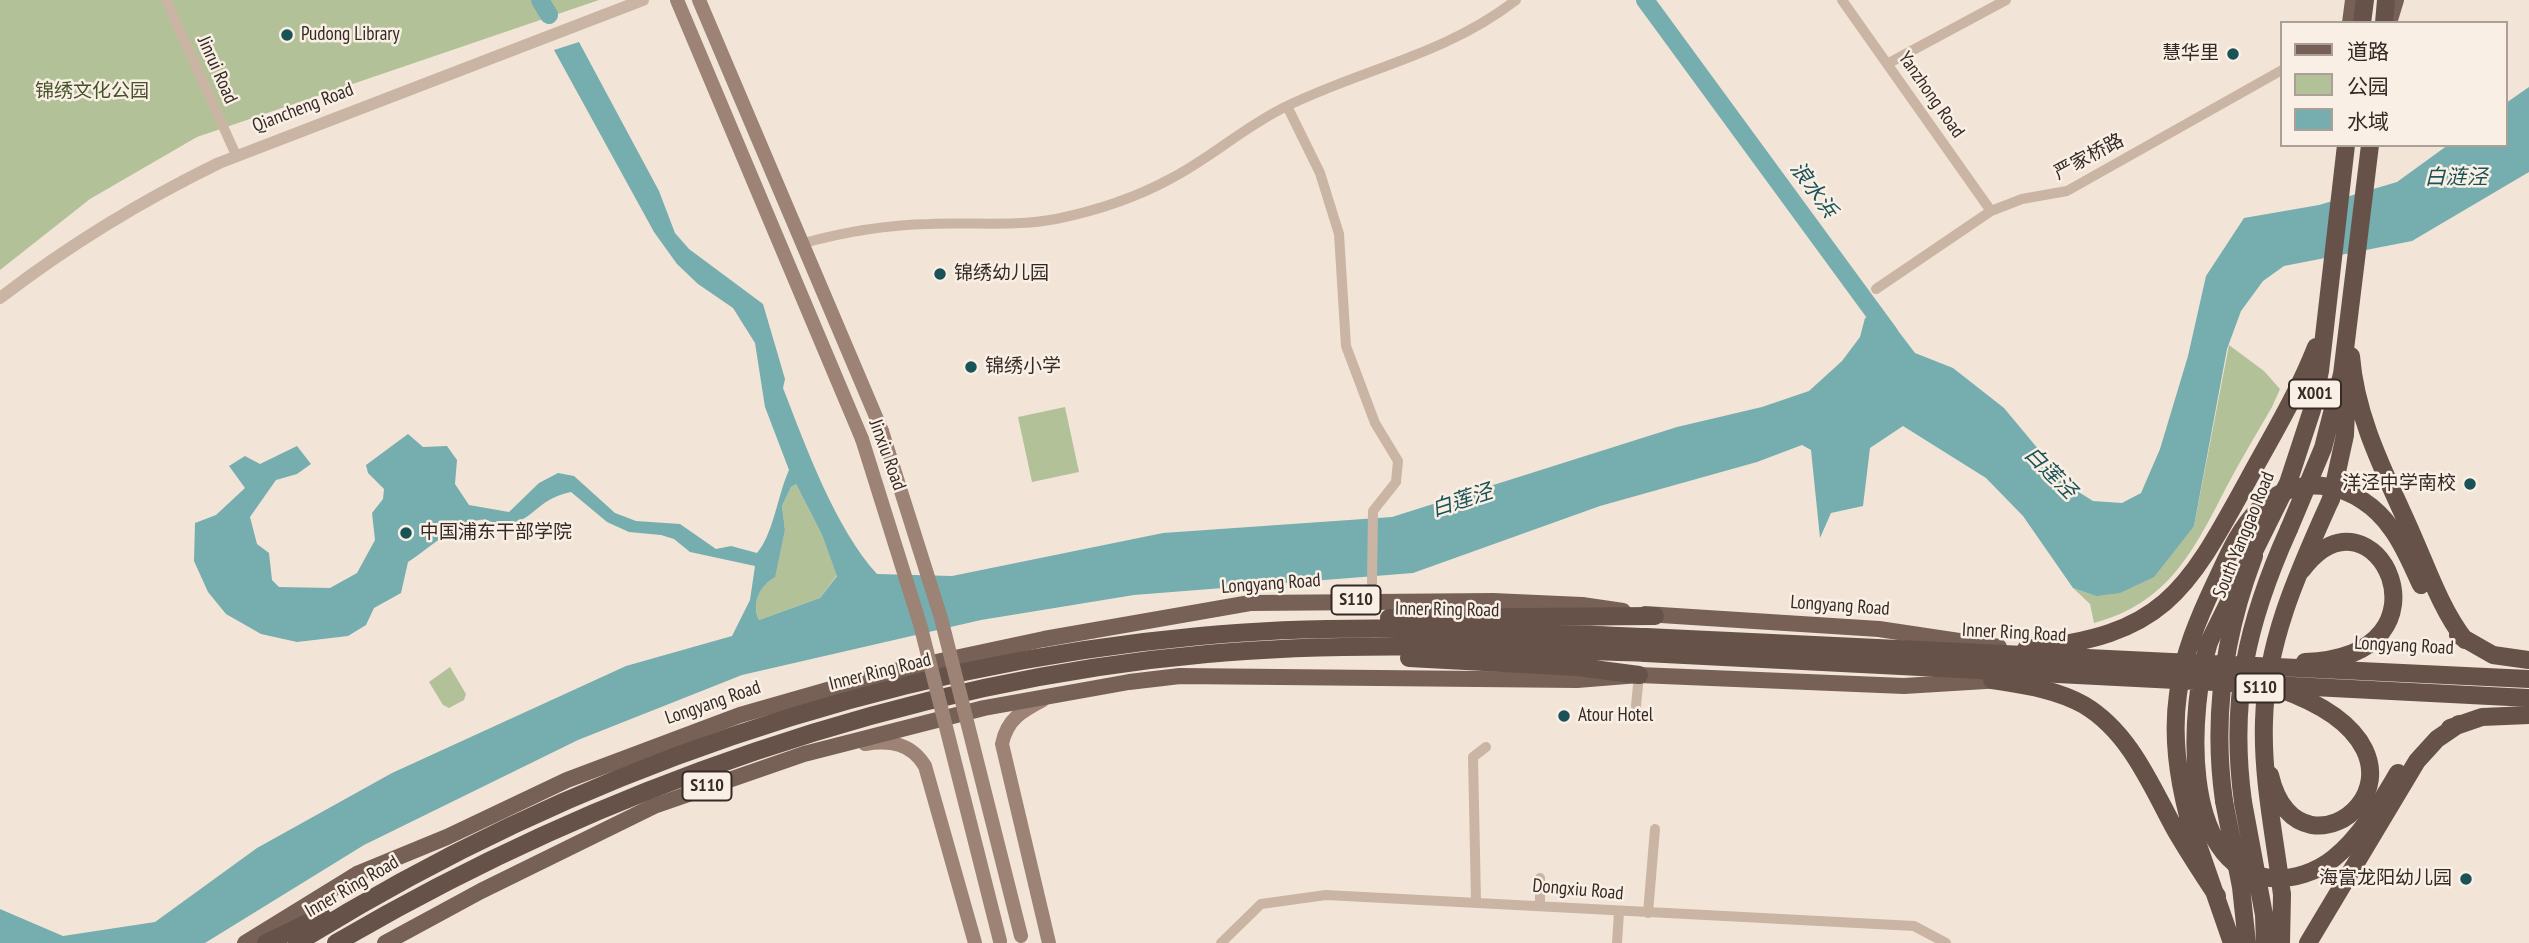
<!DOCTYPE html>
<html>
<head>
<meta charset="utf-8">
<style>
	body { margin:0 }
	#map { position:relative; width:2529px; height:943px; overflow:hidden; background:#f2e5d8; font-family:"PT Sans Narrow","Noto Sans SC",sans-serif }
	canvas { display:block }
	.legend { position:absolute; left:2280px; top:21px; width:228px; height:126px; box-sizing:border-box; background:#f9efe4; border:2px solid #aba098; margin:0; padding:9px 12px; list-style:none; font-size:21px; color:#352a26 }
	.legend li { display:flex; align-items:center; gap:14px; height:35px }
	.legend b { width:35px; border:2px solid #aba098 }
</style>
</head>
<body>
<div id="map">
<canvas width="2529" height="943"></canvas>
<ul class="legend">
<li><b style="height:9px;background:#776156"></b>道路</li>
<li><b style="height:19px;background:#b3c198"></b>公园</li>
<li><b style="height:19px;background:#76adaf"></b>水域</li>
</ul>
</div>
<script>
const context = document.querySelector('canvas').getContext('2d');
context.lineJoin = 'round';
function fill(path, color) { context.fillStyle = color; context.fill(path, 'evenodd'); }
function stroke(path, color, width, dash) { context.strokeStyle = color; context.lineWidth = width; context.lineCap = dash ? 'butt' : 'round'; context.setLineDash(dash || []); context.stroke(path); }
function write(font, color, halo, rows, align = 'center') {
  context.font = font + ' "PT Sans Narrow","Noto Sans SC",sans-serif'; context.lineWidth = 5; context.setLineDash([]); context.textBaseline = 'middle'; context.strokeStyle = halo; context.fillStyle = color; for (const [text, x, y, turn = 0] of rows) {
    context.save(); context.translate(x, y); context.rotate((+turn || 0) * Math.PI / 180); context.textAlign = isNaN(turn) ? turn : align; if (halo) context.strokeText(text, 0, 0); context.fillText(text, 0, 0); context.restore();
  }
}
const green = new Path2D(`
	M0 0H599L197 137 90 199 0 270Z
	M2229 345 2264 371 2280 389 2272 407C2257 433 2241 459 2227 486 2194 550 2169 603 2094 623L2090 604 2073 588 2096 596 2194 526Z
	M1065 407 1079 472 1032 482 1018 417Z
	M796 484 822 535 837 575 820 598 759 620C751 602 760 587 774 577L785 530 782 506 791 487Z
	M450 667 466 694 464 700 449 708 443 705 429 682Z`);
const water = new Path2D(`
	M579 42 659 191 675 233 689 249 763 304 785 379 783 388C806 447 835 528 877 574L952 576 1163 533 1392 517 1677 427 1762 407 1809 391 1842 361 1860 337 1865 318 1883 311 1915 353 1953 368 2004 408 2069 486 2093 501 2122 503 2141 493 2160 449 2188 356 2206 276 2244 218 2319 205 2397 182 2448 145H2506V103L2529 87V172L2412 241 2284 266 2263 281 2241 311 2227 349 2194 526 2154 577 2120 593 2096 596 2073 588 2023 516 1986 478 1903 426 1870 448 1863 506 1831 513 1820 538 1811 450 1802 445 1757 462 1600 506 1413 573 1134 595 981 620 742 675 578 740 364 845 205 943H0V909L63 936 155 922 257 848 392 773 626 666 732 636 750 600 755 566 690 552 674 539 661 535 629 532 607 522 571 492C541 498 536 515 515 523 498 530 492 518 479 520 455 524 428 549 408 562L401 593 374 608 366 625 348 636 297 642 261 634 226 614 208 592 194 561 195 523 216 515 245 488 229 466 245 456 260 464 297 446 311 464 297 474 276 480 250 517 257 544 269 553 272 580 279 587 330 588 357 573 375 540 372 513 383 499 384 489 368 473 366 465 408 434 423 447 447 446 457 460 455 484 469 505 509 512 539 483 558 473 574 476 615 513 636 521 680 524 716 549 731 546 757 553C773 535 778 494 789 470L765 407 755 343 733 308 698 284 677 264 654 232 554 50ZM796 484 822 535 837 576 820 598 759 620C751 603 760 586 775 577L785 530 782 506 791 487Z`);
const river = new Path2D(`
	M540 0 549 15
	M1645 0 1889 333`);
const minor = new Path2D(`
	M166 0 236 155
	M1842 0 1991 211
	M1887 64 2006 0
	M1287 106 1320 173 1339 234 1346 346 1375 423 1398 461 1396 482 1373 511 1372 583
	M804 243C844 232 887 225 929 224 972 222 1014 227 1056 219 1095 211 1135 198 1170 179 1211 158 1245 126 1287 106 1365 68 1445 55 1516 0
	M1876 289 1991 211 2022 199 2067 191 2282 70
	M1636 706 1639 675
	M1476 901 1473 757 1486 747
	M1540 904V878
	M1648 913 1655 829
	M1221 943 1261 904 1326 895 1914 926 1946 943
	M1617 943 1619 912`);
const tertiary = new Path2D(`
	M0 298C69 245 141 201 219 163L643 0`);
const secondary = new Path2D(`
	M677 0 862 439
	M699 0 882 431
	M1043 700C1022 711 1007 719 1002 744L1049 943
	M865 744C890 740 911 743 925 766L975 943`);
const primary = new Path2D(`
	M2350 23 2353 0
	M2389 23 2396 0
	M1645 614 1879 629 1999 647
	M245 943 357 874 447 837 567 780 740 715 894 671 1044 639 1250 603 1493 601 1582 605 1623 611
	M385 943 481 891 654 806 804 754 984 708 1129 682 1180 676 1577 680 1639 675 1904 686 2002 680`);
const trunk = new Path2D(`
	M2362 23 2365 0
	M2384 23 2386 0
	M2351 356C2356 420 2387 477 2412 534 2428 570 2441 609 2465 640
	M2331 499 2345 435 2347 386
	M2289 529 2323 448 2342 374 2370 145
	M2302 570C2374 473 2464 657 2305 662
	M1389 618 1655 616
	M2458 635 2493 655 2529 660
	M2209 642 2288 483 2312 410 2320 371 2346 145
	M2026 649C2163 636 2186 593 2248 480 2272 436 2298 393 2316 347
	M1409 658 1578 667 1639 675
	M1992 680C2023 685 2056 689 2084 705 2131 733 2152 788 2177 833 2190 855 2203 875 2217 896
	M2450 728 2482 717 2529 715
	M2270 775C2299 902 2474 758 2280 689
	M2224 801 2241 887 2247 943
	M2243 802 2264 915 2265 943
	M2188 816 2232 943
	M266 943 322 916
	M297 943C569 773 881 665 1200 636 1348 622 1498 631 1646 637
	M336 943C597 790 904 681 1207 654 1352 641 1499 648 1645 653
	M2281 943 2282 895
	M2308 943 2417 761 2437 739 2459 724`);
const secondaryBridge = new Path2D(`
	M882 431 941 618 1021 936
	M862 439 920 624 1000 941`);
const trunkBridge = new Path2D(`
	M1646 637 2529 679
	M2209 642C2190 704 2177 867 2270 878 2293 880 2317 872 2334 858 2362 835 2380 803 2398 773
	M1645 653 2529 698
	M2224 801C2212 717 2224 635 2254 556
	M2243 802C2229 700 2247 622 2289 529
	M2188 816C2178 776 2172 736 2178 694 2183 655 2198 619 2215 583 2227 558 2238 530 2258 510 2299 468 2360 484 2391 528 2404 545 2412 566 2421 585
	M2282 895C2275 838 2262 779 2264 721 2266 641 2299 570 2331 499`);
const markers = [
	[287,35,7,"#1a5357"],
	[2233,54,7,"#1a5357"],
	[940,274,7,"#1a5357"],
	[971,367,7,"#1a5357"],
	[2470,484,7,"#1a5357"],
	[406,533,7,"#1a5357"],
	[1564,716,7,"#1a5357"],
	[2466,879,7,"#1a5357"]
];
const shields = [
	[2315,394,52],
	[1356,600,49],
	[2260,688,49],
	[707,786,49]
];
const shieldNames = [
	["X001",2315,394],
	["S110",1356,600],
	["S110",2260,688],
	["S110",707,786]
];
const poiNames = [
	["Pudong Library",301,35],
	["慧华里",2219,54,"right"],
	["锦绣幼儿园",954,274],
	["锦绣小学",985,367],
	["洋泾中学南校",2456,484,"right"],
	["中国浦东干部学院",420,533],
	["Atour Hotel",1578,716],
	["海富龙阳幼儿园",2452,879,"right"]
];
const streetNames = [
	["Jinrui Road",217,70,66],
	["Yanzhong Road",1931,95,55],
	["Qiancheng Road",303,108,-21],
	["严家桥路",2089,157,-28],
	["Jinxiu Road",887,455,70],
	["South Yanggao Road",2244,535,-68],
	["Longyang Road",1271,584,-4],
	["Longyang Road",1840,606,4],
	["Inner Ring Road",1447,610,1],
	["Inner Ring Road",2014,633,3],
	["Longyang Road",2404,646,3],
	["Inner Ring Road",880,672,-14],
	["Longyang Road",713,703,-19],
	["Inner Ring Road",352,887,-30],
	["Dongxiu Road",1578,890,5]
];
const parkNames = [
	["锦绣文化公园",92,92]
];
const waterNames = [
	["白涟泾",2456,178],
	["浪水浜",1813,190,54],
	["白莲泾",2050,473,45],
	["白莲泾",1462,501,-18]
];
fill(green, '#b3c198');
fill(water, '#76adaf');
stroke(river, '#76adaf', 18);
stroke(minor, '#cab5a4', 10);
stroke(tertiary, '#cab5a4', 12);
stroke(secondary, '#9d8375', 14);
stroke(primary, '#776156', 16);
stroke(trunk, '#665249', 18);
stroke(secondaryBridge, '#9d8375', 14);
stroke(trunkBridge, '#665249', 18);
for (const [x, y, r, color] of markers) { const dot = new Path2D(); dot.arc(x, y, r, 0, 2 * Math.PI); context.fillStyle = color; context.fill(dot); stroke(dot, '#f9efe4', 2.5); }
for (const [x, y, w] of shields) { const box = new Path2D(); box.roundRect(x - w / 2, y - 14.5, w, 29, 5); context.fillStyle = '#f9efe4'; context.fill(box); stroke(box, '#352a26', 2); }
write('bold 18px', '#352a26', null, shieldNames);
write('19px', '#352a26', '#f9efe4', poiNames, 'left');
write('19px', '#352a26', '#f9efe4', streetNames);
write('19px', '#445329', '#f9efe4', parkNames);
write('italic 21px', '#1a5357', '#f9efe4', waterNames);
</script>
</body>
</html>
